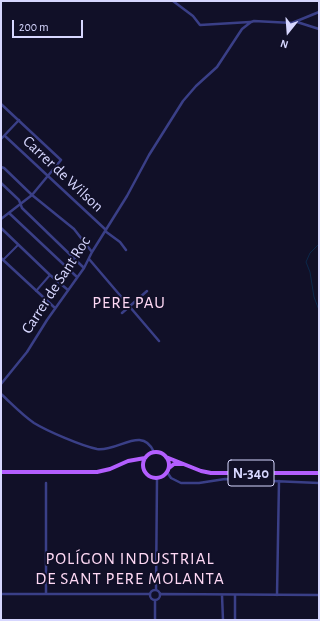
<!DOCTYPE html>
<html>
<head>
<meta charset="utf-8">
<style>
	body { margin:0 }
	#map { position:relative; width:320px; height:621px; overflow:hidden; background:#111028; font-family:"Alegreya Sans",sans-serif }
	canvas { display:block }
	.frame { position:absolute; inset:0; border:2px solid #d7d7ff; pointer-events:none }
	.north { position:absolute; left:268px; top:12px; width:40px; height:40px; -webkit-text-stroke:3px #111028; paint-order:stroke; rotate:197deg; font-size:11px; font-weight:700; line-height:16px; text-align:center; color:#d7d7ff }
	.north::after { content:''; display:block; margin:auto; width:14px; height:18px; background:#d7d7ff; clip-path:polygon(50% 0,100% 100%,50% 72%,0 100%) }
	.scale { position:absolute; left:12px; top:20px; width:71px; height:18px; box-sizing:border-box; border:2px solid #d7d7ff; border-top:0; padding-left:5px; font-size:12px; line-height:14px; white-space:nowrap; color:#d7d7ff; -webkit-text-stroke:3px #111028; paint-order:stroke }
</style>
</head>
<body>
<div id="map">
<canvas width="320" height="621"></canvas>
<div class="frame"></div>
<div class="north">N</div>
<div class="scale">200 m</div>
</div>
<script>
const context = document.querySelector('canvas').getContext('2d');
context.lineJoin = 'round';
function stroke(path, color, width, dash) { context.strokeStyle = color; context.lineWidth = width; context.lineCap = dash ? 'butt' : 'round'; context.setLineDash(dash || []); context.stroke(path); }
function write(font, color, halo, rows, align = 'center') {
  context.font = font + ' "Alegreya Sans",sans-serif'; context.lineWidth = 4; context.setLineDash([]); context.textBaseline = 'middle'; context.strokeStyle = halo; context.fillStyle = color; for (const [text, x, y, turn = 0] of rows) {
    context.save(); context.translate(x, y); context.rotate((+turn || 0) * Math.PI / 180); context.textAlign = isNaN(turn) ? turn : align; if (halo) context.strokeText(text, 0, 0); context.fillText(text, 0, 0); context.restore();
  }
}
const stream = new Path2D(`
	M319 244 310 253 306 262 310 272 314 297 319 310`);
const pedestrian = new Path2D(`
	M3 260 18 245
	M36 291 50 275`);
const minor = new Path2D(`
	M173 1 193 16 200 25 250 22
	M297 22 319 29
	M1 104 61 160 32 195 1 219
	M5 136 106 230
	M1 139 19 120
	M1 167 4 168 32 195 74 229 92 252
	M1 183 19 200 22 208 84 268
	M9 213 77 277
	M1 228 50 275 68 290
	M105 231 120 242 126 250
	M1 258 55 308
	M89 259 159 341
	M122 313 147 291
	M1 384 27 352 47 320 84 268 92 252 127 196 149 155 183 101 196 86 217 67 242 29 251 22 254 21 292 23 319 12
	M1 394C12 404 22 415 34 423 47 431 82 446 97 449 118 452 142 425 154 452
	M167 472 171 478 181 483H199L225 479 319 483
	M46 483V594
	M150 595a5 5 0 1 1 10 0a5 5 0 1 1-10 0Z
	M156 590 157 479
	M1 594H150
	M161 594 319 595
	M222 595 223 620
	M277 595 279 481
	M155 600V620
	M235 620V595`);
const primary = new Path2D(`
	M143 465a13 13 0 1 1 26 0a13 13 0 1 1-26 0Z
	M166 457 201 471 211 473H319
	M169 468 174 464H183
	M1 472H97L110 469 128 461 145 458`);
const shields = [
	[251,473,46]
];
const shieldNames = [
	["N-340",251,473]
];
const streetNames = [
	["Carrer de Wilson",63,174,43],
	["Carrer de Sant Roc",56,285,-57]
];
const neighbourhoodNames = [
	["PERE PAU",129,303],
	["POLÍGON INDUSTRIAL",130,559],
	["DE SANT PERE MOLANTA",130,579]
];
stroke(stream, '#0c294b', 1);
stroke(pedestrian, '#3a3f87', 2);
stroke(minor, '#3a3f87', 2.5);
stroke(primary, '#b35eff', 4);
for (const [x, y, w] of shields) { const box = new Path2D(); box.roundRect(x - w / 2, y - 13, w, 26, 3); context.fillStyle = '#111028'; context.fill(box); stroke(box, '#d7d7ff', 1); }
write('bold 15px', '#d7d7ff', null, shieldNames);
write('16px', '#d7d7ff', '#111028', streetNames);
context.letterSpacing = '1px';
write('17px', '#ffd9f5', '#111028', neighbourhoodNames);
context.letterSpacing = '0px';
</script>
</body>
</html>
